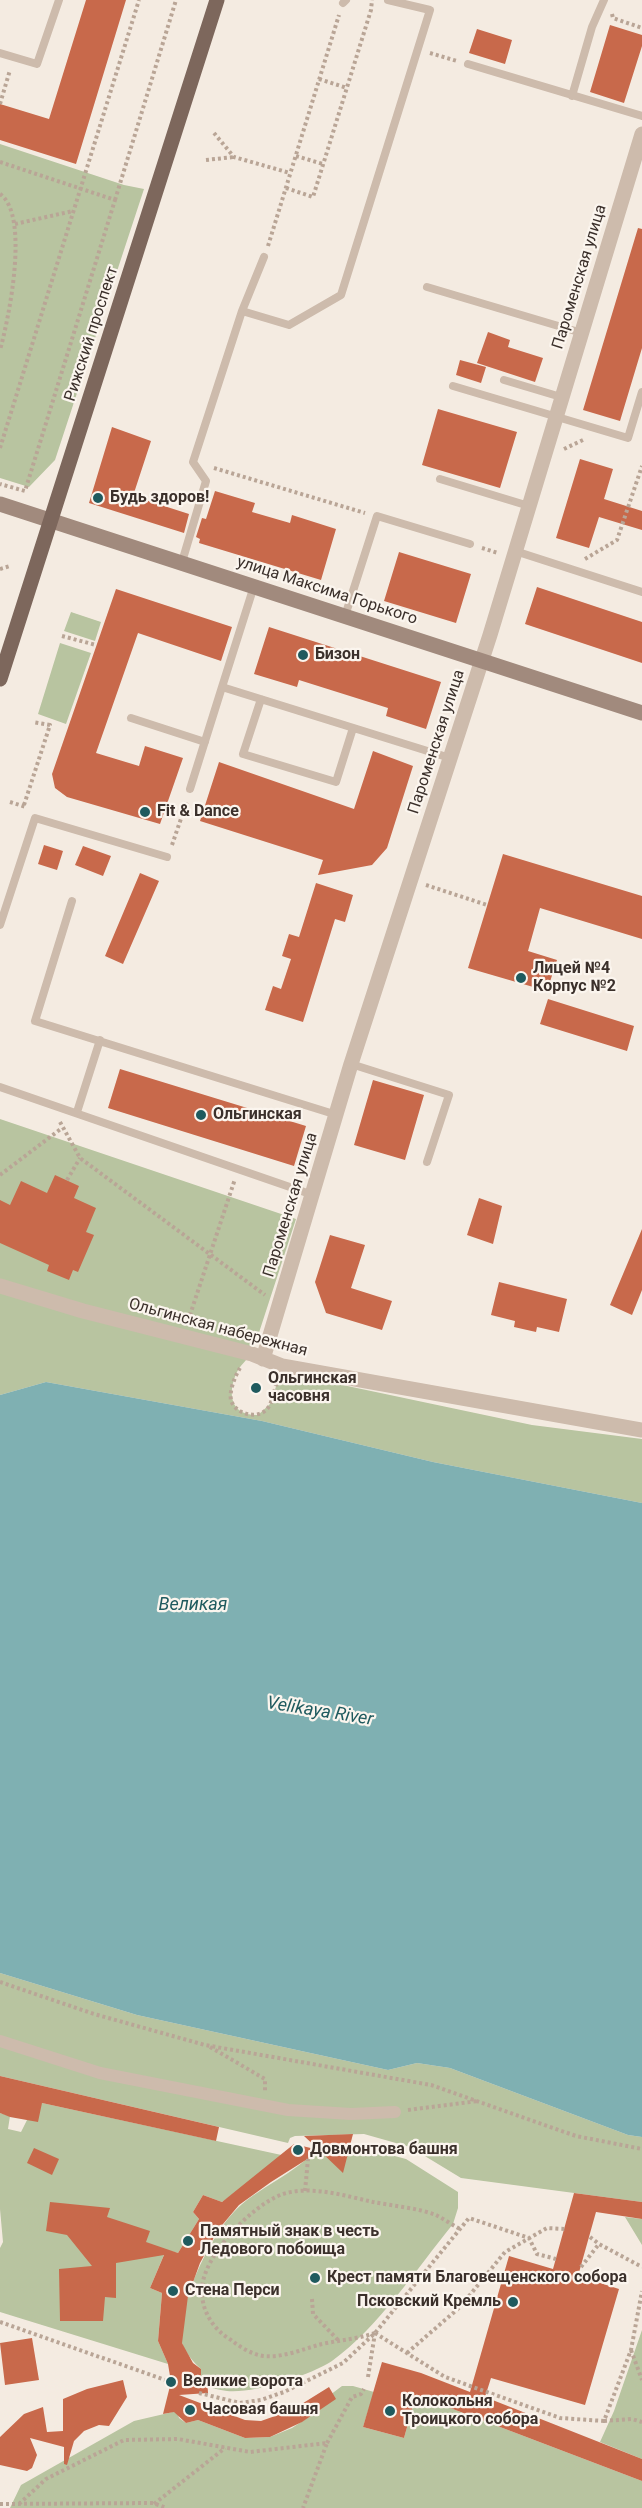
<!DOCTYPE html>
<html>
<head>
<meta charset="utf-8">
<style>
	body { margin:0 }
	canvas { display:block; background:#f4ebe1 }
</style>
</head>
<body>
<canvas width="642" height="2508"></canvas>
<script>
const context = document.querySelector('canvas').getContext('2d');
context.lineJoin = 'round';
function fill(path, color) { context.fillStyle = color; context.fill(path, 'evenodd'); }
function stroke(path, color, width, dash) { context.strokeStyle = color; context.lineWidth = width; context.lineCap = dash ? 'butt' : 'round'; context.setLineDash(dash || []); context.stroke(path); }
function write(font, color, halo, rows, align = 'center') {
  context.font = font + ' Roboto,sans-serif'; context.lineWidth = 4.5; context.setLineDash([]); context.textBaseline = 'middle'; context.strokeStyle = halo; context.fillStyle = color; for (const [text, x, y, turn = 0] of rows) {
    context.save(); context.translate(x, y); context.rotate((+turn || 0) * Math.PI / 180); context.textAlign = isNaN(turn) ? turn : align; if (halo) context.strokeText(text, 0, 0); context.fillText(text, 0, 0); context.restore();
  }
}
const green = new Path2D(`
	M0 144 124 185 144 189 55 460 29 487 0 478Z
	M71 612 101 622 95 641 64 631Z
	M60 643 91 653 66 724 38 714Z
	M0 1119 296 1219 252 1354C247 1359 240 1366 237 1372 227 1393 230 1416 258 1415L270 1404 281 1372 532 1425 642 1439V1503L433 1462 262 1421 46 1382 0 1395Z
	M0 1973 137 2015 388 2070 417 2063 450 2068 628 2135 642 2137V2202L461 2178 410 2147 364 2134 295 2136 290 2138 288 2143 0 2076Z
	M42 2103 286 2156 222 2202 203 2195 193 2212 199 2219 178 2253 166 2250 150 2288 162 2293 158 2341 168 2364 0 2312V2248L3 2242 0 2209V2113L10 2116 8 2129 21 2132 27 2120Z
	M316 2148 368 2149 406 2159 458 2192V2208L453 2224C417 2268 379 2327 332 2361 311 2375 253 2394 227 2391 219 2390 209 2387 201 2385V2369C194 2363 185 2352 182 2343 175 2309 210 2237 233 2213 255 2188 299 2173 316 2148Z
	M625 2217 642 2219V2245Z
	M642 2330V2459L600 2442 614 2411Z
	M342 2386H353L374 2392 363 2427 404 2438 416 2395 642 2481V2508H10L21 2485 134 2421 177 2411 179 2418 186 2423 198 2420 245 2438 270 2437 292 2428 318 2411 330 2395Z`);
const water = new Path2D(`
	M46 1382 262 1421 433 1462 642 1503V2137L628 2135 450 2068 417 2063 388 2070 137 2015 0 1973V1395Z`);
const building = new Path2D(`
	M86 0H126L76 164 0 140V104L49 119Z
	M610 25 642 35V46L624 103 590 92Z
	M477 29 512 40 505 64 469 53Z
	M638 228 642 229V348L620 421 583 410Z
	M488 332 510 340 508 347 543 358 535 382 477 363Z
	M460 360 486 367 481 383 456 375Z
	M438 409 517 432 500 488 422 465Z
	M112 427 151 441 133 496 189 514 184 533 89 503Z
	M580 459 613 469 604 499 642 511V530L599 517 589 548 556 538Z
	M215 491 255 503 252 512 290 523 292 515 336 529 321 580 199 543 200 539 196 537 202 518 206 519Z
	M399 552 471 574 456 623 384 601Z
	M537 587 642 622V663L525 624Z
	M116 589 232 627 221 661 138 633 96 753 139 766 145 746 183 758 160 824 67 797 55 788 52 774Z
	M269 627 441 682 426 729 386 716 388 708 299 680 297 687 254 674Z
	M373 751 413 766 387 848 372 865 318 875 323 860 200 821 219 762 354 809Z
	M44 845 63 851 57 870 38 864Z
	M83 846 111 856 103 876 75 865Z
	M503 854 642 896V939L540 908 528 951 557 960 547 991 468 968Z
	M140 873 159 881 123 964 105 956Z
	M316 883 353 895 345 922 335 919 303 1022 265 1010 273 986 281 989 291 959 282 956 289 934 299 937Z
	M548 999 634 1026 627 1051 540 1024Z
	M120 1069 306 1126 294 1166 108 1108Z
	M373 1080 424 1095 405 1160 354 1145Z
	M55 1175 79 1186 74 1198 96 1208 86 1232 94 1235 78 1272 73 1270 69 1280 47 1271 49 1265 0 1243V1200L10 1205 21 1181 47 1193Z
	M479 1198 502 1206 493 1244 467 1235Z
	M642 1229V1290L632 1315 610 1305Z
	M330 1235 365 1245 351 1288 392 1301 382 1330 326 1313 315 1282Z
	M499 1282 567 1299 559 1332 537 1327 536 1332 514 1327 515 1321 491 1315Z
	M0 2076 219 2127 216 2141 42 2103 38 2122 10 2117 0 2113Z
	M353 2134 343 2173 320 2151 271 2182 239 2205 218 2230 200 2263 188 2296 182 2343 193 2363 201 2369V2377L207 2378 208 2393 179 2395 245 2420 261 2421 292 2410 329 2387 336 2399 302 2422 270 2437 245 2438 198 2420 186 2423 174 2412 163 2414 171 2382 168 2364 158 2341 162 2293 150 2288 164 2255 116 2263V2298L105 2297 103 2321H60L59 2269 92 2266 67 2235 46 2231 50 2202 110 2208 107 2217 150 2231 146 2242 178 2253 199 2219 193 2212 203 2195 222 2202 294 2144 319 2150 304 2136Z
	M34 2148 59 2159 52 2175 27 2163Z
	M574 2193 642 2202V2219L596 2212 578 2276 619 2289 585 2405 491 2378 485 2397 642 2459V2481L416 2395 404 2438 363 2427 382 2362 421 2373 470 2392 509 2256 553 2269Z
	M32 2338 39 2380 5 2385 0 2343Z
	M123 2380 127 2397 109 2426 99 2425 84 2431 74 2441 67 2465 64 2464V2447L30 2438 37 2455 32 2468 27 2471 0 2465V2437L24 2414 43 2407 47 2432 63 2431V2399L87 2389Z`);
const path = new Path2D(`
	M612 14 613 18 642 28
	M430 53 457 61
	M319 79 347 88
	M0 104 10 70
	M214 133 234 157 290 173
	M296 156 323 164
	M206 160 234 157
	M0 162 115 200 25 491 0 484
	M286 188 313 197 371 10 372 0
	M0 194C30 215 9 318 0 350
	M115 200 176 0
	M15 224 73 211
	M268 246 339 15
	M0 448 139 0
	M564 449 585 439
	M214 468 365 513
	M482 548 498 553
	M585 559 617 540 642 466
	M0 569 10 566
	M62 636 96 645
	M10 802 26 807
	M24 805 50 725 33 722
	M172 845 187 801
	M426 885 487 905
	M60 1122 80 1158 265 1295
	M0 1175 62 1128
	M67 1180 80 1158
	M188 1321 235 1179
	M240 1368C235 1376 229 1391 231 1400 235 1414 257 1420 267 1409 273 1402 274 1390 277 1382
	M0 1982 94 2014 205 2045 431 2085 576 2136 642 2149
	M210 2047 265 2079V2092
	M408 2110 478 2101
	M305 2191 308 2159
	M590 2237 599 2244 642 2267
	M581 2267 599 2244
	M312 2299 313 2314 338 2340
	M0 2322 171 2382
	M375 2333C357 2339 340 2340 322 2344 303 2349 283 2358 263 2356 251 2354 240 2347 231 2340 214 2330 202 2312 202 2292 200 2258 253 2204 283 2194 311 2185 346 2196 373 2202 393 2206 418 2208 436 2215 444 2219 452 2225 460 2229
	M375 2333 445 2377 560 2418 604 2421 631 2350 642 2291
	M631 2350 642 2380
	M407 2353 460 2307 505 2252 547 2228 565 2229
	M368 2377 375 2333
	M199 2393 240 2403 261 2400 284 2392 343 2363 375 2333 469 2218 529 2238 537 2254 556 2259
	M604 2421 632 2419 642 2422
	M327 2443 352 2397 361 2394 364 2389
	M0 2504 153 2503 167 2508
	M19 2504 46 2479 124 2440 178 2439 250 2452 327 2443 303 2508
	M154 2504 225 2448`);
const service = new Path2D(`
	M343 3 346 0
	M0 53 37 64 59 0
	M468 64 642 116
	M572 96 592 27 604 0
	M427 287 582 333
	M242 311 289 325 341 295 430 10 388 0
	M504 380 561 397
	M453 386 628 438 642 392
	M440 479 529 506
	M515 551 642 592
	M182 562 206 481 193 462 242 311 264 257
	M254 586 222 687 450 758
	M345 616 377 516 470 544
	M261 699 243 754 336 782 353 728
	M131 718 205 742
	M190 789 222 687
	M72 901 35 1021 337 1115
	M0 925 35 818 167 857
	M351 1064 449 1095 427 1162
	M0 1087 313 1195
	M77 1112 100 1040`);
const pedestrian = new Path2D(`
	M0 2041 100 2073 288 2110 351 2114 395 2112`);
const minor = new Path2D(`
	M0 1286 83 1311 252 1354 282 1366 642 1430
	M263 1359 351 1064 490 635 642 134`);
const secondary = new Path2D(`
	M0 504 642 713`);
const primary = new Path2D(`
	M0 679 217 0`);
const markers = [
	[98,498,6,"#1f5a5e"],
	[303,655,6,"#1f5a5e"],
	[145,812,6,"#1f5a5e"],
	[521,978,6,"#1f5a5e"],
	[201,1115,6,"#1f5a5e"],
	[256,1388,6,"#1f5a5e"],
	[298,2150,6,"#1f5a5e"],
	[188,2241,6,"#1f5a5e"],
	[315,2278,6,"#1f5a5e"],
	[173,2291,6,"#1f5a5e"],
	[513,2302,6,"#1f5a5e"],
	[171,2382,6,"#1f5a5e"],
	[190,2410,6,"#1f5a5e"],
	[390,2411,6,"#1f5a5e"]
];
const streetNames = [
	["Пароменская улица",580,277,-73],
	["Рижский проспект",92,334,-72],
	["улица Максима Горького",327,591,18],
	["Пароменская улица",437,742,-72],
	["Пароменская улица",291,1205,-73],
	["Ольгинская набережная",218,1328,15]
];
const poiNames = [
	["Будь здоров!",110,498],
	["Бизон",315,655],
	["Fit & Dance",157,812],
	["Лицей №4",533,969],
	["Корпус №2",533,987],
	["Ольгинская",213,1115],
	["Ольгинская",268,1379],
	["часовня",268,1397],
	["Довмонтова башня",310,2150],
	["Памятный знак в честь",200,2232],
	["Ледового побоища",200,2250],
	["Крест памяти Благовещенского собора",327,2278],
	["Стена Перси",185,2291],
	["Псковский Кремль",501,2302,"right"],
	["Великие ворота",183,2382],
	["Колокольня",402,2402],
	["Троицкого собора",402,2420],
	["Часовая башня",202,2410]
];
const waterNames = [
	["Великая",193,1605],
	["Velikaya River",320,1712,9]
];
fill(green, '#b8c4a0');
fill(water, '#7fb0b2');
fill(building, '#c8694b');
stroke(path, '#b9a596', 4, [3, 3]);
stroke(service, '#cdbbac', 8);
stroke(pedestrian, '#cdbbac', 12);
stroke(minor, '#cdbbac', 15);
stroke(secondary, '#a18a7d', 15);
stroke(primary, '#7d675c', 15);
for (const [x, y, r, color] of markers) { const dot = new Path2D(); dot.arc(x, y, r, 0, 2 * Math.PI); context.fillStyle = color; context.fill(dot); stroke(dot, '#fbf5ee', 2); }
write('16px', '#3b302b', '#fbf5ee', streetNames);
write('bold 16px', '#3b302b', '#fbf5ee', poiNames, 'left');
write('italic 18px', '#1f5a5e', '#fbf5ee', waterNames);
</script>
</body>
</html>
